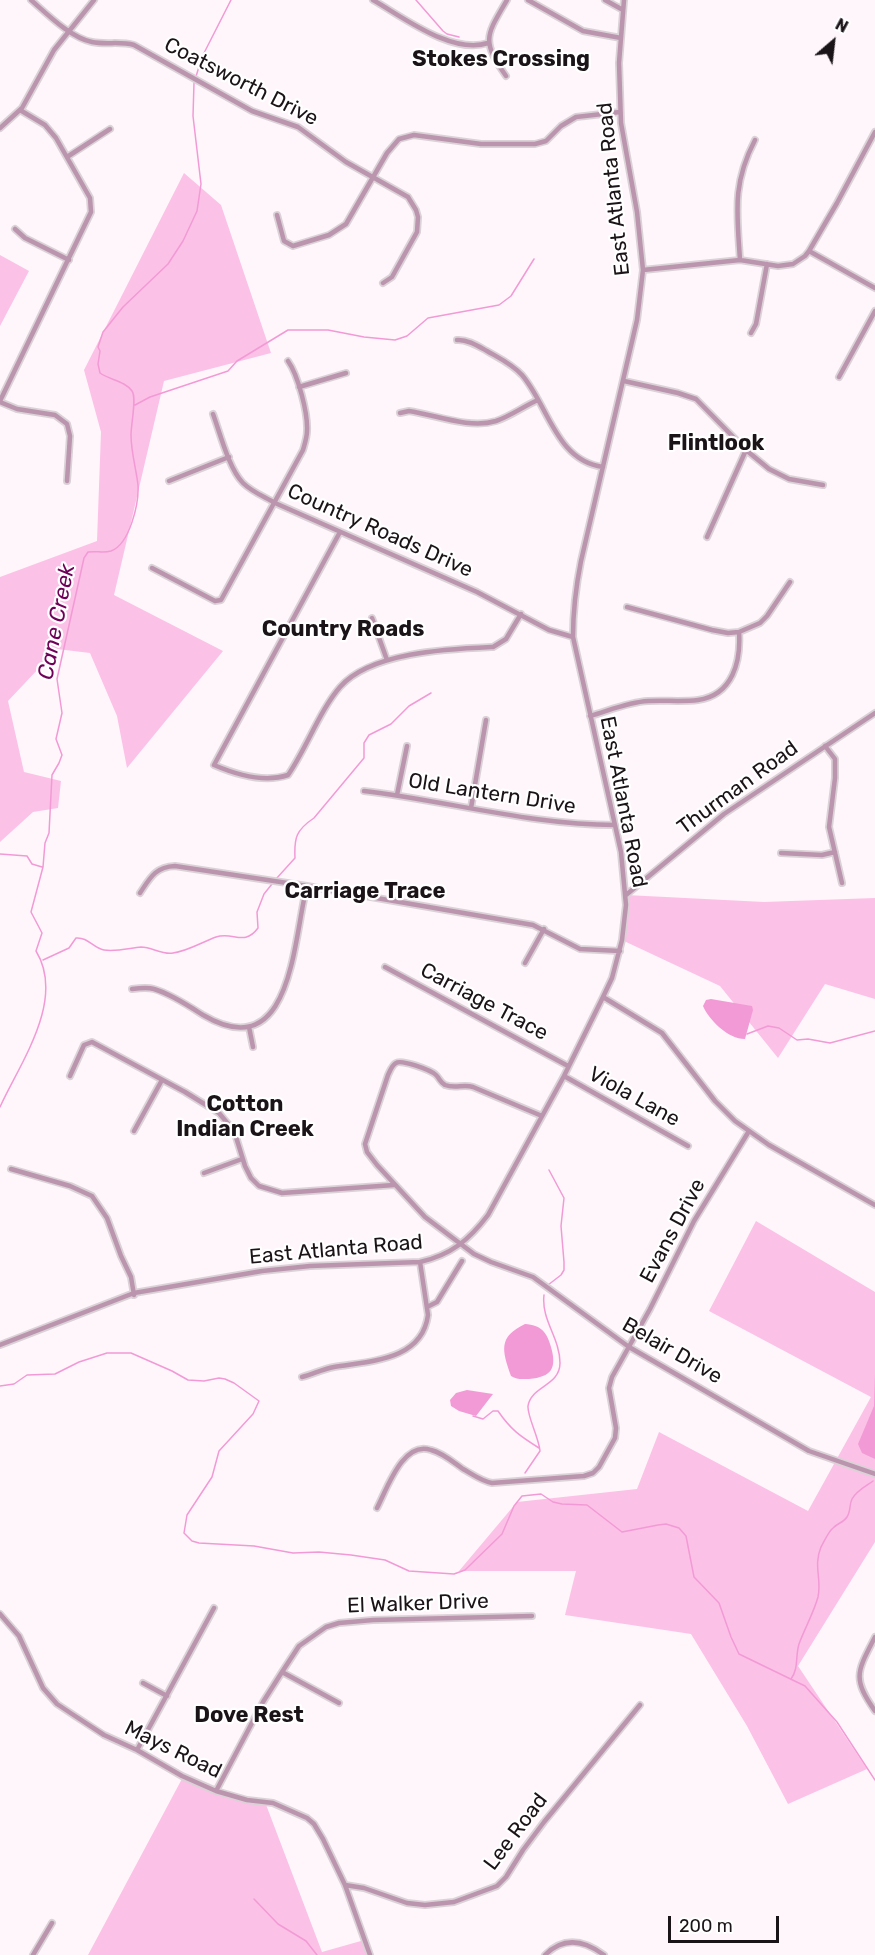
<!DOCTYPE html>
<html>
<head>
<meta charset="utf-8">
<style>
	body { margin:0 }
	#map { position:relative; width:875px; height:1955px; overflow:hidden; background:#fef6fb; font-family:Rubik,sans-serif }
	canvas { display:block }
	.north { position:absolute; left:803px; top:12px; width:60px; height:60px; -webkit-text-stroke:4px #fff; paint-order:stroke; rotate:28deg; font-size:16px; font-weight:700; line-height:24px; text-align:center; color:#1a1317 }
	.north::after { content:''; display:block; margin:auto; width:21px; height:27px; background:#1a1317; clip-path:polygon(50% 0,100% 100%,50% 72%,0 100%) }
	.scale { position:absolute; left:668px; top:1916px; width:111px; height:27px; box-sizing:border-box; border:3px solid #1a1317; border-top:0; padding-left:8px; font-size:18px; line-height:21px; white-space:nowrap; color:#1a1317; -webkit-text-stroke:4px #fff; paint-order:stroke }
</style>
</head>
<body>
<div id="map">
<canvas width="875" height="1955"></canvas>
<div class="north">N</div>
<div class="scale">200 m</div>
</div>
<script>
const context = document.querySelector('canvas').getContext('2d');
context.lineJoin = 'round';
function fill(path, color) { context.fillStyle = color; context.fill(path, 'evenodd'); }
function stroke(path, color, width, dash) { context.strokeStyle = color; context.lineWidth = width; context.lineCap = dash ? 'butt' : 'round'; context.setLineDash(dash || []); context.stroke(path); }
function write(font, color, halo, rows, align = 'center') {
  context.font = font + ' Rubik,sans-serif'; context.lineWidth = 4.5; context.setLineDash([]); context.textBaseline = 'middle'; context.strokeStyle = halo; context.fillStyle = color; for (const [text, x, y, turn = 0] of rows) {
    context.save(); context.translate(x, y); context.rotate((+turn || 0) * Math.PI / 180); context.textAlign = isNaN(turn) ? turn : align; if (halo) context.strokeText(text, 0, 0); context.fillText(text, 0, 0); context.restore();
  }
}
const green = new Path2D(`
	M184 173 221 205 271 353 164 381 114 595 223 651 127 768 117 716 90 653 57 649 8 701 24 772 61 781 58 808 33 812 0 842V577L97 541 101 432 84 370Z
	M0 255 29 271 0 326Z
	M626 895 764 902 875 898V999L825 984 778 1058 720 986 624 941Z
	M756 1221 875 1292V1542L798 1666 867 1769 788 1804 747 1726 691 1634 565 1615 576 1571H459L517 1502 637 1489 659 1432 808 1511 871 1397 709 1311Z
	M184 1775 235 1797 265 1802 322 1952 368 1939 370 1955H88Z`);
const water = new Path2D(`
	M711 999 752 1006 753 1010 745 1039C728 1039 709 1020 703 1006L706 1000Z
	M525 1324C541 1325 547 1332 551 1347 557 1368 552 1377 529 1379 522 1379 517 1380 511 1376 502 1350 498 1337 525 1324Z
	M875 1373V1459L862 1453 858 1444 874 1406Z
	M467 1390 493 1394 476 1416 459 1411 451 1406 450 1400 456 1393Z`);
const stream = new Path2D(`
	M416 0 443 31 447 34 459 37
	M135 405 150 397 228 371 237 361 288 330H328L364 337 395 340 407 336 428 318 499 305 511 296 534 259
	M0 854 27 856 32 864 42 867
	M276 879 295 858C294 838 296 830 314 818L364 758V743L369 735 391 724 409 706 431 693
	M43 960 69 948 76 938C88 937 93 948 104 950 116 952 130 948 141 947 152 947 162 955 173 953 188 951 202 942 216 937 233 931 244 947 258 928L257 912 264 894 272 884
	M747 1034 768 1026 779 1028 797 1040 808 1039 830 1043 875 1031
	M0 1107C20 1063 66 1000 36 951L42 933 31 912 43 867 45 843 49 833 52 775 59 763 62 755 56 739 62 713 57 679 84 558 88 552C96 551 104 553 111 551 130 544 139 503 138 485 136 468 131 452 131 435 131 423 137 398 132 391 125 381 110 380 100 373L98 364 100 351 98 347 103 332 123 307 168 264 183 241 197 211 201 184 193 116 194 83 202 57 231 0
	M548 1285 561 1275 564 1270V1262L561 1226 564 1198 549 1170
	M0 1386 14 1384 27 1375 55 1374 79 1362 107 1353H131L172 1371 188 1380 204 1381 219 1378 225 1379 234 1383 259 1401 253 1414 219 1451 212 1477 187 1515 184 1533 192 1541 199 1543 254 1546 293 1553 319 1552 351 1555 385 1560 409 1571 454 1574 465 1570 502 1534 514 1506 522 1496 541 1494 553 1502 562 1504 587 1505 622 1532 658 1525 666 1524 679 1528 686 1536 694 1577 719 1603 731 1637 739 1654 805 1686 837 1722 875 1780
	M473 1416 483 1419 493 1411H498C511 1430 520 1436 539 1448
	M525 1473 540 1451C539 1438 527 1416 528 1406 531 1386 560 1386 560 1363 560 1338 541 1320 544 1295
	M791 1679C799 1668 795 1657 799 1644 804 1630 814 1612 818 1597 822 1579 813 1566 821 1547 824 1542 828 1532 833 1528 838 1523 844 1522 847 1517 851 1511 849 1505 852 1499 856 1491 866 1486 873 1481
	M254 1899 278 1924 306 1941 317 1955`);
const minor = new Path2D(`
	M31 0C47 14 71 38 92 42 106 45 120 41 134 45L252 111 298 127 346 162 408 197 416 210 418 217 417 232 392 277 383 283
	M373 0C403 17 452 55 488 43
	M528 0 583 31 621 38
	M605 0 623 10
	M506 76C481 40 486 36 507 0
	M0 128 22 108 54 50 94 0
	M67 157 110 129
	M277 215 284 241 293 246 329 235 346 224 387 153 399 139 414 135 481 144H535L546 141 561 126 576 117 620 112
	M15 229 25 238 69 260
	M809 251 875 288
	M740 260C737 213 732 184 755 140
	M643 270 740 260 778 266 793 264 805 256 809 251 837 203 875 132
	M751 333 756 324 767 264
	M457 340C467 339 478 346 487 351 499 358 512 364 522 375 548 405 556 461 603 467
	M839 377 875 311
	M624 381 678 393 696 399 746 450 769 469 789 479 823 485
	M299 387 346 373
	M0 401 91 212 90 198 56 138 45 125 20 110
	M0 402 17 409 55 415 67 424 70 436 67 481
	M400 413 409 411C436 415 469 429 496 421 511 416 524 406 538 400
	M213 414C220 433 229 469 243 483 252 492 265 497 275 503L477 592 549 630 573 637
	M169 481 229 457
	M340 532 214 765C237 775 264 783 288 775 306 749 320 710 340 687 371 652 448 649 493 647L506 639 521 614
	M707 537 746 450
	M152 568 215 601 221 600 303 450C305 443 307 437 307 431 308 413 298 375 288 361
	M627 607 712 630 728 633 739 632 760 623 767 616 790 582
	M372 618 387 660
	M590 716C608 711 628 702 648 701 664 700 682 702 698 700 733 695 741 661 739 632
	M825 746 835 759V778L829 827 842 883
	M364 791C448 801 531 825 615 825
	M397 795 407 746
	M471 808 486 720
	M781 853 822 855 835 852
	M140 893C150 878 155 867 175 866L307 886 533 925 580 949 620 951
	M626 895 724 814 875 713
	M525 963 544 929
	M385 967 568 1066
	M132 989C139 988 148 987 154 989 171 994 189 1006 203 1015 293 1068 293 938 307 886
	M603 997 662 1033 715 1101 735 1121 769 1145 875 1205
	M249 1027 253 1047
	M70 1076 84 1045 92 1042 185 1092 219 1113 229 1125 236 1137 245 1166 251 1178 259 1186 282 1193 394 1185
	M564 1076 688 1146
	M542 1116 473 1087C463 1084 455 1089 445 1085 440 1082 440 1079 436 1075 431 1070 401 1059 396 1063 392 1065 390 1071 388 1075L365 1144 367 1152 377 1165 425 1217 474 1254 491 1262 533 1277 629 1347 809 1451 875 1474
	M134 1131 162 1080
	M11 1169 70 1186 92 1196 107 1218 121 1256 131 1277 134 1295
	M204 1173 242 1159
	M427 1307 437 1302 462 1261
	M0 1345 134 1293 262 1271 310 1266 420 1262C451 1255 469 1240 488 1215L564 1076 603 997 612 978 622 940 626 905 621 852 573 637C573 611 576 586 581 561L637 320 643 270 637 212 621 123 619 63 624 0
	M302 1377C313 1374 323 1369 334 1367 369 1361 422 1361 428 1315L420 1262
	M377 1508C387 1489 403 1440 431 1450 443 1453 453 1462 463 1469 472 1474 481 1481 492 1483L584 1476 593 1473 599 1467 615 1438 616 1428 609 1388 612 1377 650 1309 694 1221 749 1131
	M0 1614 19 1636 43 1688 57 1704 72 1714 104 1735 137 1750 182 1776 216 1791 247 1800 273 1803 307 1818 314 1824 323 1839 345 1885 370 1955
	M875 1637C857 1672 852 1678 875 1711
	M282 1672 339 1703
	M143 1683 167 1696
	M137 1750 214 1608
	M216 1791 263 1702 282 1672 299 1646 326 1627 339 1623 373 1620 532 1616
	M345 1885 364 1888 407 1903 425 1905 454 1902 497 1886 506 1877 523 1850 544 1822 640 1705
	M33 1955 52 1923
	M545 1955C564 1936 584 1940 604 1955`);
const streetNames = [
	["Coatsworth Drive",241,82,27],
	["East Atlanta Road",614,189,-96],
	["Country Roads Drive",380,531,24],
	["Thurman Road",738,788,-36],
	["Old Lantern Drive",492,794,9],
	["East Atlanta Road",623,802,79],
	["Carriage Trace",484,1002,28],
	["Viola Lane",634,1097,29],
	["Evans Drive",673,1231,-62],
	["East Atlanta Road",336,1250,-5],
	["Belair Drive",672,1351,30],
	["El Walker Drive",418,1604,-2],
	["Mays Road",173,1750,26],
	["Lee Road",516,1832,-53]
];
const neighbourhoodNames = [
	["Stokes Crossing",501,60],
	["Flintlook",716,444],
	["Country Roads",343,630],
	["Carriage Trace",365,892],
	["Cotton",245,1105],
	["Indian Creek",245,1130],
	["Dove Rest",249,1716]
];
const waterNames = [
	["Cane Creek",57,622,-79]
];
fill(green, '#fcc1e7');
fill(water, '#f29ad5');
stroke(stream, '#f29ad5', 1.5);
stroke(minor, '#dad2d7', 8);
stroke(minor, '#bb94ad', 4.5);
write('21px', '#1a1317', '#fff', streetNames);
write('bold 22px', '#1a1317', '#fff', neighbourhoodNames);
write('italic 22px', '#6f0258', '#fff', waterNames);
</script>
</body>
</html>
